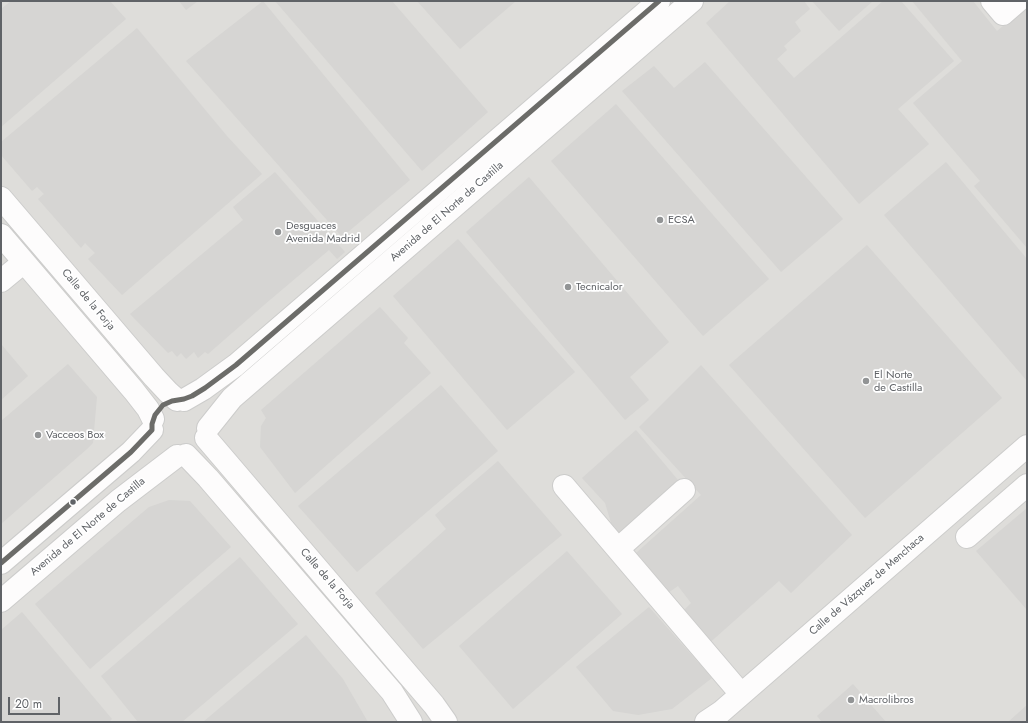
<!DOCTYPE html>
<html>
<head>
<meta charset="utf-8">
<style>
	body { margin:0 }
	#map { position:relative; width:1028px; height:723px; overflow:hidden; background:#efeeea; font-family:Jost,sans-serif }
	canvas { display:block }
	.frame { position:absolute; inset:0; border:2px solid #606367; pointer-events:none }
	.scale { position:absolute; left:8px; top:697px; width:52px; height:18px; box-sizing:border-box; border:2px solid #606367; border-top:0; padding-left:5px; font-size:12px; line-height:14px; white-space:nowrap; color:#606367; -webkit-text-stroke:3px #fff; paint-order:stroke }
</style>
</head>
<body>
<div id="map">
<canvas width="1028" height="723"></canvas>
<div class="frame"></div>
<div class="scale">20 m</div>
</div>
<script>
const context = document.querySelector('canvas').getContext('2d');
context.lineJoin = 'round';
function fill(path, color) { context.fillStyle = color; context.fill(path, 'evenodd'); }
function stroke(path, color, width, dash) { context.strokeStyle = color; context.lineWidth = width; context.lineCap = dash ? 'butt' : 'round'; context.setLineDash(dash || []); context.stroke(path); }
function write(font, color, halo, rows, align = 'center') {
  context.font = font + ' Jost,sans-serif'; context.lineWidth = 3.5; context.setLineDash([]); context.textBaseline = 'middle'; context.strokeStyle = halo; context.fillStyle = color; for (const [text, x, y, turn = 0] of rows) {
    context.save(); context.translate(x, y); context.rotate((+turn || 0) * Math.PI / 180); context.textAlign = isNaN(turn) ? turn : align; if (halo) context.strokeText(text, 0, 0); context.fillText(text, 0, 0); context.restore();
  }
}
const industrial = new Path2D(`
	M1 1H1027V722H1Z`);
const building = new Path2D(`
	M11 1H110L126 19 1 127V9Z
	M179 1H198L186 10Z
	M263 1 410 180 342 237 186 61Z
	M275 1H392L488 112 422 171Z
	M417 1H516L460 49Z
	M730 1H804L810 9 795 22 801 31 784 46 787 50 777 59 794 78 883 1H901L954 61 898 109 929 144 859 204 706 23Z
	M812 1H873L839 31Z
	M912 1H973L997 31 1027 6V248L974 186 980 181 913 103 962 61Z
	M137 28 227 136 262 174 122 295 88 259 95 253 85 243 81 248 38 199 44 194 37 187 32 191 1 155V142Z
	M705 62 843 219 781 272 622 91 654 66 674 88Z
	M616 104 769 279 703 336 551 161Z
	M946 162 1027 259V381L884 215Z
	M275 172 345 252 337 259 329 250 264 305 208 354 205 352 198 358 194 352 186 359 181 353 177 357 172 351 168 353 130 314 243 220 233 207Z
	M529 177 669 342 630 377 649 400 625 420 466 232Z
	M458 239 575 372 507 430 393 296Z
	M867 245 1002 398 865 518 729 365Z
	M380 307 408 338 404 343 431 373 295 493 260 447 261 426 266 418 261 410Z
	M1 344 28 376 1 400Z
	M68 364 97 397 93 443 87 449 1 524V421Z
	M701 365 852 535 791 593 779 581 706 646 679 615 691 603 678 586 662 597 638 570 636 553 701 495 639 427Z
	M441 385 498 451 357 572 298 506Z
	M636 430 678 480 615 536 605 503 582 478Z
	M498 461 562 535 423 649 375 593 446 529 435 515Z
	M169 500 190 501 231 547 90 669 35 604 149 507Z
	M1027 508V610L976 551Z
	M567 551 622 614 513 709 459 646Z
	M240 557 298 624 182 722H138L101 676Z
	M649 607 712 678 672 709 638 715 613 711 576 667Z
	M22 612 112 719 109 722H1V630Z
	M306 635 343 679 368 722H203Z
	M853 684 886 722H822L817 716Z
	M1027 705V722H1008Z`);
const minor = new Path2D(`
	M992 1 1003 14 1018 1
	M1 198 154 377 168 392 177 400
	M1 235 134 391 148 409 153 419
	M1 281 24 262
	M184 400 203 389 236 365 659 1
	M208 428 232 398 692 1
	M206 438 434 705 446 722
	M186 455 208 478 392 692 411 722
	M564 486 741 694
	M967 537 1027 485
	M618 549 684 490
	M1 563 131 452 152 430
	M1 601 118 501 177 456
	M706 722 721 712 1027 446`);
const bus1 = new Path2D(`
	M1 563 131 452 152 430V424L155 415 163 405 172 401 184 399 192 396 205 388 236 365 659 1`);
const markers = [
	[660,220,4,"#929495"],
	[278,232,4,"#929495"],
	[568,287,4,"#929495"],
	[866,381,4,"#929495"],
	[38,435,4,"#929495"],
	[73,502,3.5,"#606367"],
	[851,700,4,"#929495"]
];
const streetNames = [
	["Avenida de El Norte de Castilla",447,212,-41],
	["Calle de la Forja",88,300,50],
	["Avenida de El Norte de Castilla",88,527,-40],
	["Calle de la Forja",327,579,49],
	["Calle de Vázquez de Menchaca",867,585,-41]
];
const poiNames = [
	["ECSA",668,220],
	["Desguaces",286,226],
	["Avenida Madrid",286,239],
	["Tecnicalor",576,287],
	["El Norte",874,375],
	["de Castilla",874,388],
	["Vacceos Box",46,435],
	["Macrolibros",859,700]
];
fill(industrial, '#deddda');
fill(building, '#d6d5d3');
stroke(minor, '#cccccb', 24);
stroke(minor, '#fdfcfc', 22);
stroke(bus1, '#6c6c69', 5);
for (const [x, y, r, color] of markers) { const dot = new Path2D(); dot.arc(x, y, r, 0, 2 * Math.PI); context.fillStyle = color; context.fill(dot); stroke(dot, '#fff', 1.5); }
write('11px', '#606367', '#fff', streetNames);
write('11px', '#606367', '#fff', poiNames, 'left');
</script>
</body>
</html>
